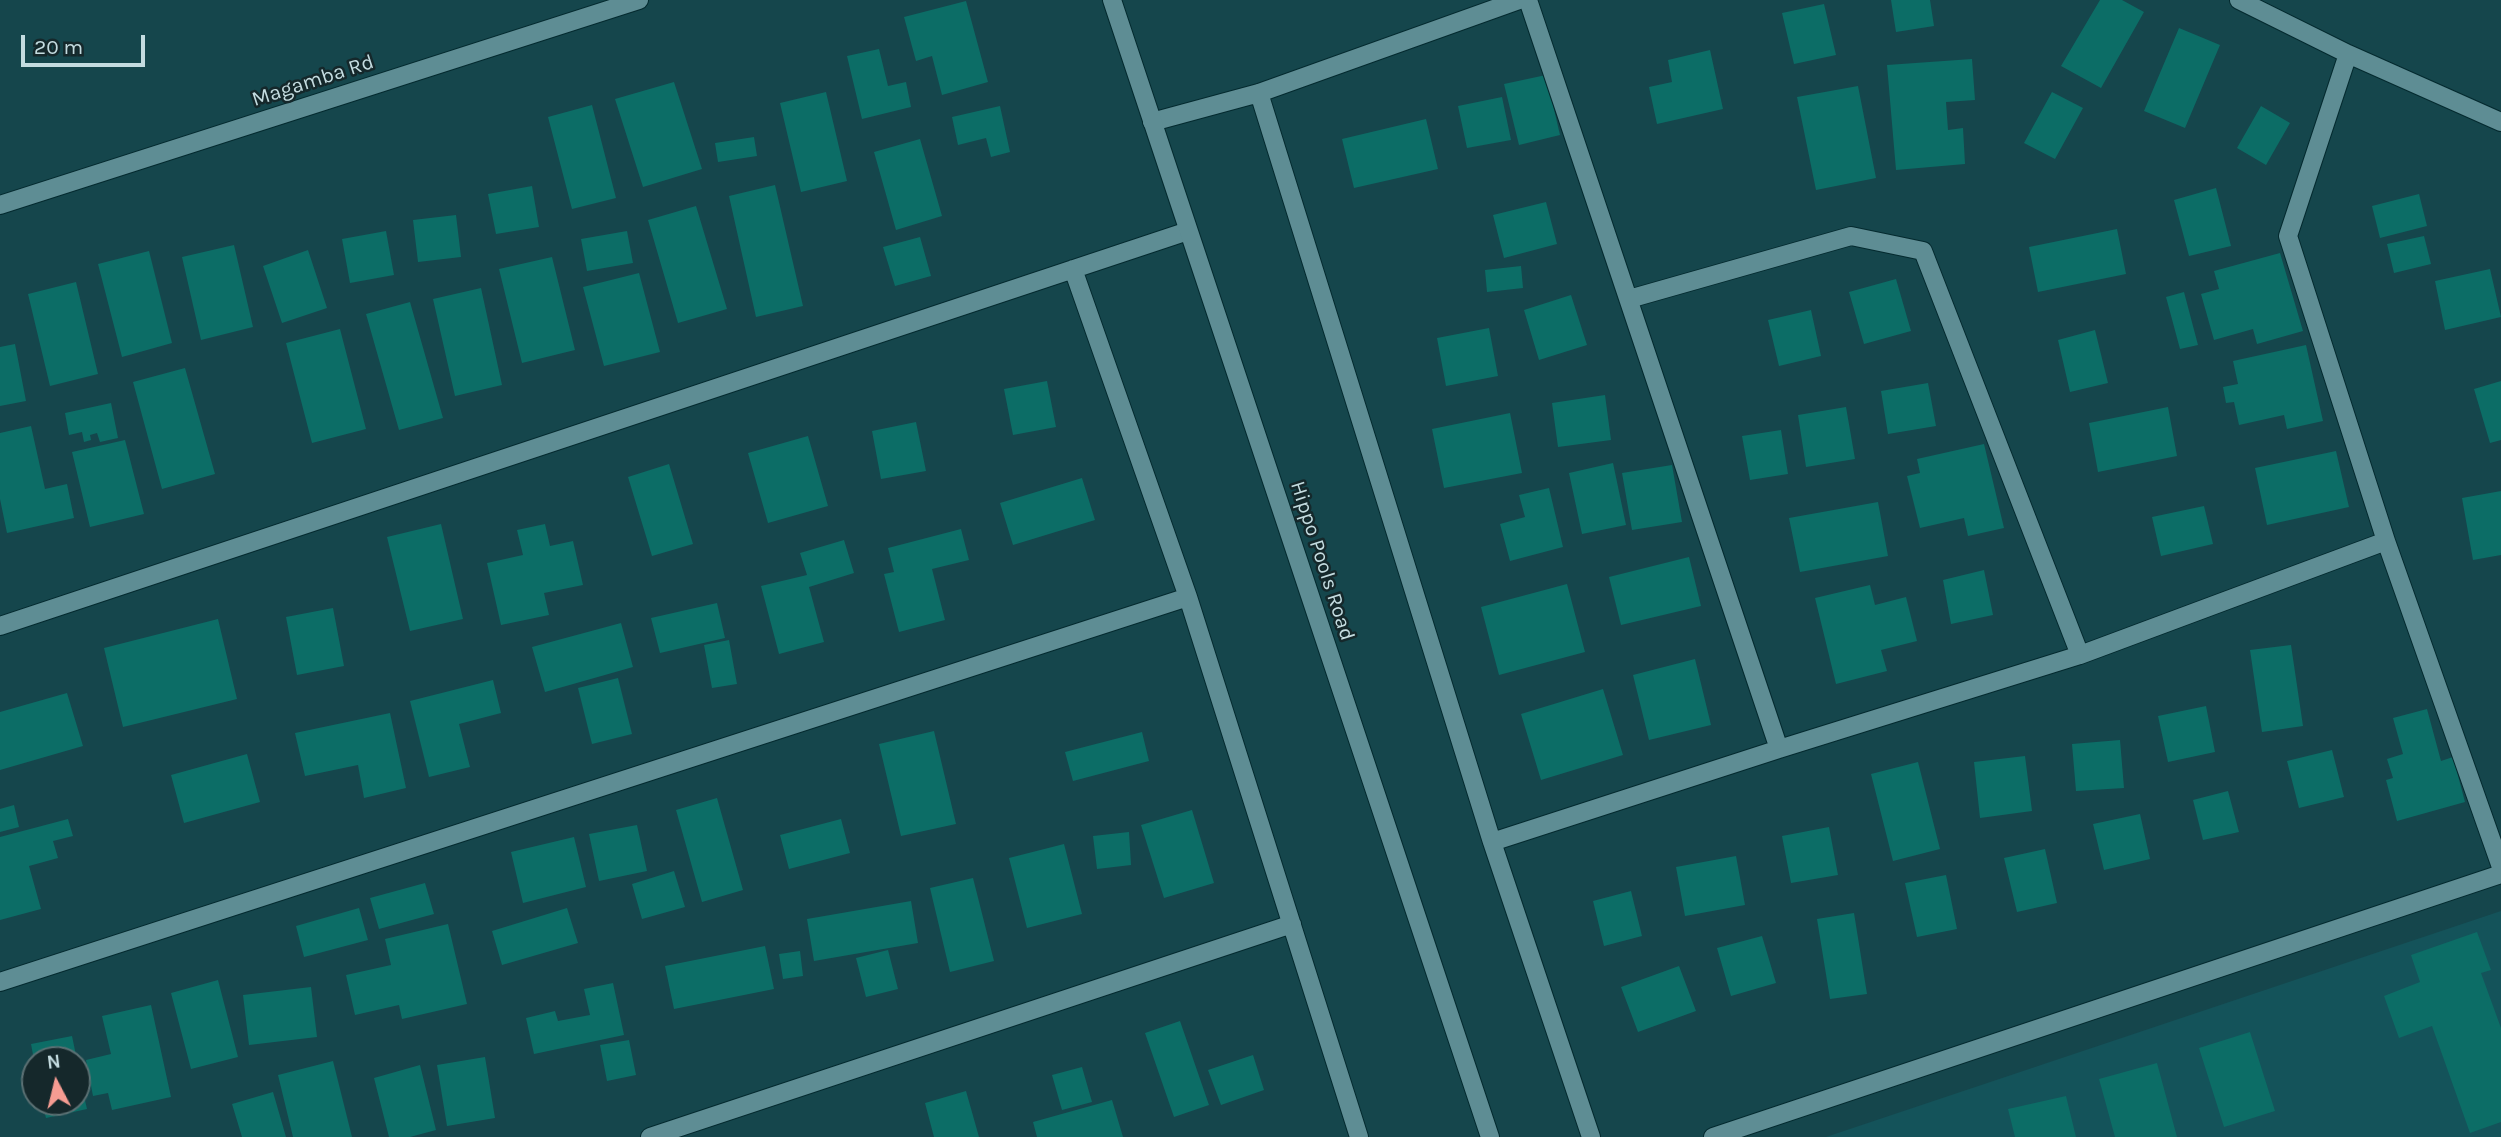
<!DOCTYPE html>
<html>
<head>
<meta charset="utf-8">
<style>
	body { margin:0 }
	#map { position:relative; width:2501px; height:1137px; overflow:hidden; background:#15464c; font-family:Karla,sans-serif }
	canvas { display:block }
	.north { position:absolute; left:21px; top:1046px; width:70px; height:70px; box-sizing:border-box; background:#15282b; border:2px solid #5b7073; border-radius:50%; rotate:353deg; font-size:19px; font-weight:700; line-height:28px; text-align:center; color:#c4dce0 }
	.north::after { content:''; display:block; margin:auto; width:24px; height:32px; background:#f59c92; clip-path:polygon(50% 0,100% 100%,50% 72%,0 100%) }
	.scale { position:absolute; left:21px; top:35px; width:124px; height:32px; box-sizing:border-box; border:4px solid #c4dce0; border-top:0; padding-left:9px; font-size:21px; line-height:24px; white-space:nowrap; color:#c4dce0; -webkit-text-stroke:5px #15282b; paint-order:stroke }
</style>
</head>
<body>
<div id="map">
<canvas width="2501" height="1137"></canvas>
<div class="north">N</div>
<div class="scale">20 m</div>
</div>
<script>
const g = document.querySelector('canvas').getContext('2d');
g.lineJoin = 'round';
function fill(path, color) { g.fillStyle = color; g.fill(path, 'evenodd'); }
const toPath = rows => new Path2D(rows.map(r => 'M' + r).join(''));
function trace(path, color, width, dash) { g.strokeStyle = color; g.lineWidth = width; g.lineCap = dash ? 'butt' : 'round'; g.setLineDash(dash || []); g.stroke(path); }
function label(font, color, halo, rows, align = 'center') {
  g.font = font + ' Karla,sans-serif'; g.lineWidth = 5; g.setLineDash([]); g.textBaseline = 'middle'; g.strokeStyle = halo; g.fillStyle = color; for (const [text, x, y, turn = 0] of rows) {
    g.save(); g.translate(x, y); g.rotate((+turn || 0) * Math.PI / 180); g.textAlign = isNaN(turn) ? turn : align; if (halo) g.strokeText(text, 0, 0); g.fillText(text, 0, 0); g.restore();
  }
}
fill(toPath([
	[2501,911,2501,1137,1826,1137]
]), '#14535a');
fill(toPath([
	[1891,0,1930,0,1934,26,1896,32],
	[2100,0,2122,0,2144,12,2101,88,2061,66],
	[966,1,988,82,942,95,932,56,916,61,904,17],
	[1824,4,1836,55,1794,64,1782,13],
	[2179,28,2220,45,2185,128,2144,111],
	[879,49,888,86,906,82,911,107,862,119,847,56],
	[1710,50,1723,109,1657,124,1649,87,1672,82,1668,60],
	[1972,59,1975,100,1946,102,1948,130,1963,128,1965,164,1896,170,1887,65],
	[1546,75,1560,135,1519,145,1504,84],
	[674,82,702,169,643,187,615,99],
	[1858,86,1876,178,1816,190,1797,97],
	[826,92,847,181,801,192,780,103],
	[2052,92,2083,108,2055,159,2024,143],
	[1502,97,1511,140,1467,148,1458,106],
	[592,105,616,198,572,209,548,117],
	[1000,106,1010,152,991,157,986,138,958,145,952,117],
	[2261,106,2290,123,2266,165,2237,148],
	[1426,119,1438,169,1354,188,1342,139],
	[754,137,757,156,718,162,715,143],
	[920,139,942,216,896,230,874,152],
	[775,185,803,306,756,317,729,196],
	[532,186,539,227,496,234,488,194],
	[2216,188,2231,246,2189,256,2174,200],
	[2419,194,2427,226,2380,238,2372,206],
	[1546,202,1557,244,1504,258,1493,215],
	[696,206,727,309,678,323,648,220],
	[456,215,461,257,418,262,413,220],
	[2117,229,2126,274,2038,292,2029,247],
	[386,231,394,275,350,283,342,239],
	[627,231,633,263,587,271,581,239],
	[2424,236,2431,264,2394,273,2387,244],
	[920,237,931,276,895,286,883,247],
	[234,245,253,327,201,340,182,257],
	[308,250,327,308,282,323,263,266],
	[149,251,172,343,122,357,98,264],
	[2280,253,2303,331,2257,344,2253,329,2214,340,2201,294,2219,289,2214,271],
	[552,257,575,350,522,363,499,269],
	[1521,266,1523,288,1487,292,1485,270],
	[2490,269,2501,317,2445,330,2435,281],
	[639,273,660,352,604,366,583,287],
	[1896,279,1911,331,1864,344,1849,292],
	[76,282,98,374,50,386,28,294],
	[481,288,502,385,455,396,433,299],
	[2184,292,2198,345,2180,349,2166,297],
	[1571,295,1587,345,1539,360,1524,310],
	[410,302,443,418,399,430,366,314],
	[1811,310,1821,356,1779,366,1768,320],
	[1489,328,1498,376,1446,386,1437,338],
	[340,329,366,429,312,443,286,343],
	[2095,330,2108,383,2070,392,2058,340],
	[15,344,26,401,0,406,0,347],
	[2306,345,2323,421,2287,429,2284,415,2239,425,2234,402,2226,403,2223,387,2238,384,2233,361],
	[185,368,215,474,162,489,133,382],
	[1047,381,1056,427,1013,435,1004,389],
	[2501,381,2501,440,2490,443,2474,389],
	[1928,383,1936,426,1888,434,1881,391],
	[1605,395,1611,440,1558,447,1552,403],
	[111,403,118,438,100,442,97,433,90,435,91,440,84,442,82,432,69,435,65,413],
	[1846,407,1855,459,1806,467,1798,415],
	[2168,407,2177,456,2098,472,2089,423],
	[1510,413,1522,473,1444,488,1432,429],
	[916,422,926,471,881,479,872,431],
	[31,426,45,489,67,484,74,518,7,533,0,499,0,433],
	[1781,430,1788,474,1750,480,1742,436],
	[808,436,828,506,768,523,748,453],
	[125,440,144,514,90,527,72,452],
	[1984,444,2004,528,1968,536,1964,518,1920,528,1907,476,1920,473,1917,459],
	[2336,451,2349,507,2267,525,2255,468],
	[1613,463,1626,525,1582,534,1569,473],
	[669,464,693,544,652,556,628,477],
	[1672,465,1682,522,1632,530,1622,473],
	[1082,478,1095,520,1013,545,1000,503],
	[1549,488,1563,547,1510,561,1500,524,1525,517,1519,495],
	[2501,491,2501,555,2473,560,2462,498],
	[1878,502,1888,556,1800,572,1789,518],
	[2204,506,2213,544,2161,556,2152,517],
	[441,524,463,619,410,631,387,537],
	[545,524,550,546,573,541,583,585,544,593,549,615,501,625,487,563,523,555,517,530],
	[961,529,969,560,932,569,945,620,899,632,884,574,894,572,888,548],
	[844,540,854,573,809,587,824,642,779,654,761,586,807,575,800,553],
	[1689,557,1701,606,1621,625,1609,577],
	[1984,570,1993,615,1951,624,1943,580],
	[1567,584,1585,652,1499,675,1481,607],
	[1870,585,1875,605,1906,597,1917,641,1881,650,1887,671,1836,684,1815,598],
	[717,603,725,638,660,653,651,618],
	[333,608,344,666,297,675,286,617],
	[218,619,237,699,123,727,104,648],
	[621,623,633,667,545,692,532,647],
	[729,640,737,684,712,688,704,645],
	[2291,645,2303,726,2262,732,2250,650],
	[1695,659,1711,725,1649,740,1633,675],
	[618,678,632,734,592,744,578,688],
	[493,680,501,713,459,724,470,767,429,777,410,701],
	[1603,689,1623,755,1541,780,1521,714],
	[67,693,83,746,0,770,0,712],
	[2206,706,2215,752,2168,762,2158,716],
	[2427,709,2441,761,2453,757,2465,802,2397,821,2386,780,2393,778,2387,759,2403,754,2393,718],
	[390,713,406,788,364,798,358,765,305,776,295,733],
	[934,731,956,824,901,836,879,744],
	[1142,732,1149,761,1073,781,1065,752],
	[2120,740,2124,788,2076,791,2072,744],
	[2332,750,2344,797,2299,808,2287,761],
	[247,754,260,802,184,823,171,775],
	[2025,756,2032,811,1980,818,1974,762],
	[1918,762,1940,849,1893,861,1871,774],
	[2228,791,2239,832,2203,840,2193,800],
	[717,798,743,890,702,902,676,810],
	[14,805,19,827,0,832,0,809],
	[1192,810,1214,883,1164,898,1141,825],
	[2140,814,2150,859,2104,870,2093,824],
	[68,819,73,836,53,841,58,858,29,866,41,909,0,920,0,837],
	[841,819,850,853,789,869,780,835],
	[637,825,647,871,599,881,589,834],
	[1829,827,1838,875,1791,883,1782,836],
	[1129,832,1131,865,1097,869,1093,836],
	[574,837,586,887,523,903,511,852],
	[1064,844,1082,914,1027,928,1009,858],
	[2045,849,2057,903,2017,912,2004,858],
	[1736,856,1745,905,1685,916,1676,867],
	[674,871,685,907,642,919,632,884],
	[1946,875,1957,929,1917,937,1905,883],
	[973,878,994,961,950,972,930,888],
	[425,883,434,914,379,929,370,898],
	[1631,891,1642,936,1604,946,1593,901],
	[911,901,918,943,814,961,807,919],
	[359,908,368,940,304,957,296,926],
	[567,908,578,943,502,965,492,931],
	[1854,913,1867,994,1830,999,1817,919],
	[448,924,467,1004,402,1019,399,1005,355,1015,346,975,391,965,385,939],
	[2477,932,2491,970,2481,973,2501,1028,2501,1122,2470,1133,2432,1026,2399,1038,2384,996,2420,982,2411,955],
	[1762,936,1776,983,1731,996,1717,948],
	[765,946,774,989,674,1009,665,966],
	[888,950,898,989,866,997,856,958],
	[800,951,803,976,783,979,779,954],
	[1679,966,1696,1011,1638,1032,1621,987],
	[218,980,238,1057,191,1069,171,993],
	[613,983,624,1035,534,1054,526,1018,555,1011,558,1021,590,1015,584,989],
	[311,987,317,1037,249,1045,243,995],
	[151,1005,171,1097,112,1110,108,1093,93,1096,86,1060,111,1054,102,1016],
	[1180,1021,1209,1105,1174,1117,1145,1033],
	[2250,1032,2275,1111,2224,1127,2199,1048],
	[72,1036,77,1060,34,1060,31,1044],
	[629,1040,636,1075,607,1081,600,1045],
	[1253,1055,1264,1090,1221,1105,1208,1070],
	[485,1057,495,1118,447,1126,437,1065],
	[333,1061,352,1137,293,1137,278,1075],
	[2157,1063,2177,1137,2115,1137,2099,1079],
	[420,1065,436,1130,410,1137,389,1137,374,1078],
	[77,1066,87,1109,46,1118,42,1102,77,1102],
	[1082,1067,1092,1102,1062,1110,1052,1075],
	[966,1091,979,1137,934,1137,925,1103],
	[273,1092,286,1137,242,1137,232,1104],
	[2066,1096,2076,1137,2015,1137,2008,1109],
	[1112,1100,1123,1137,1037,1137,1033,1122]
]), '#0c6d66');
const minor = toPath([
	[1528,0,1779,749],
	[2239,0,2348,54,2501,122],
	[2348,54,2288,236,2386,541,2501,867],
	[1259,93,1492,842,1591,1137],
	[1152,122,1259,93,1519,0],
	[1073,269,1188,597,1359,1137],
	[1629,299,1851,236,1923,251,2080,655],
	[0,626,1188,231],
	[1492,842,1779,749,2080,655,2386,541],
	[0,982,1188,597],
	[650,1137,1292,924],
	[1713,1137,2501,874]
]);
const tertiary = toPath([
	[1112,0,1490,1137],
	[0,205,639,0]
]);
trace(minor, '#042a2f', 20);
trace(tertiary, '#042a2f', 20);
trace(minor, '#5e8d94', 18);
trace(tertiary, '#5e8d94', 18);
label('21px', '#c4dce0', '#15282b', [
	["Magamba Rd",313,81,-18],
	["Hippo Pools Road",1322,561,72]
]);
</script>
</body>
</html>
